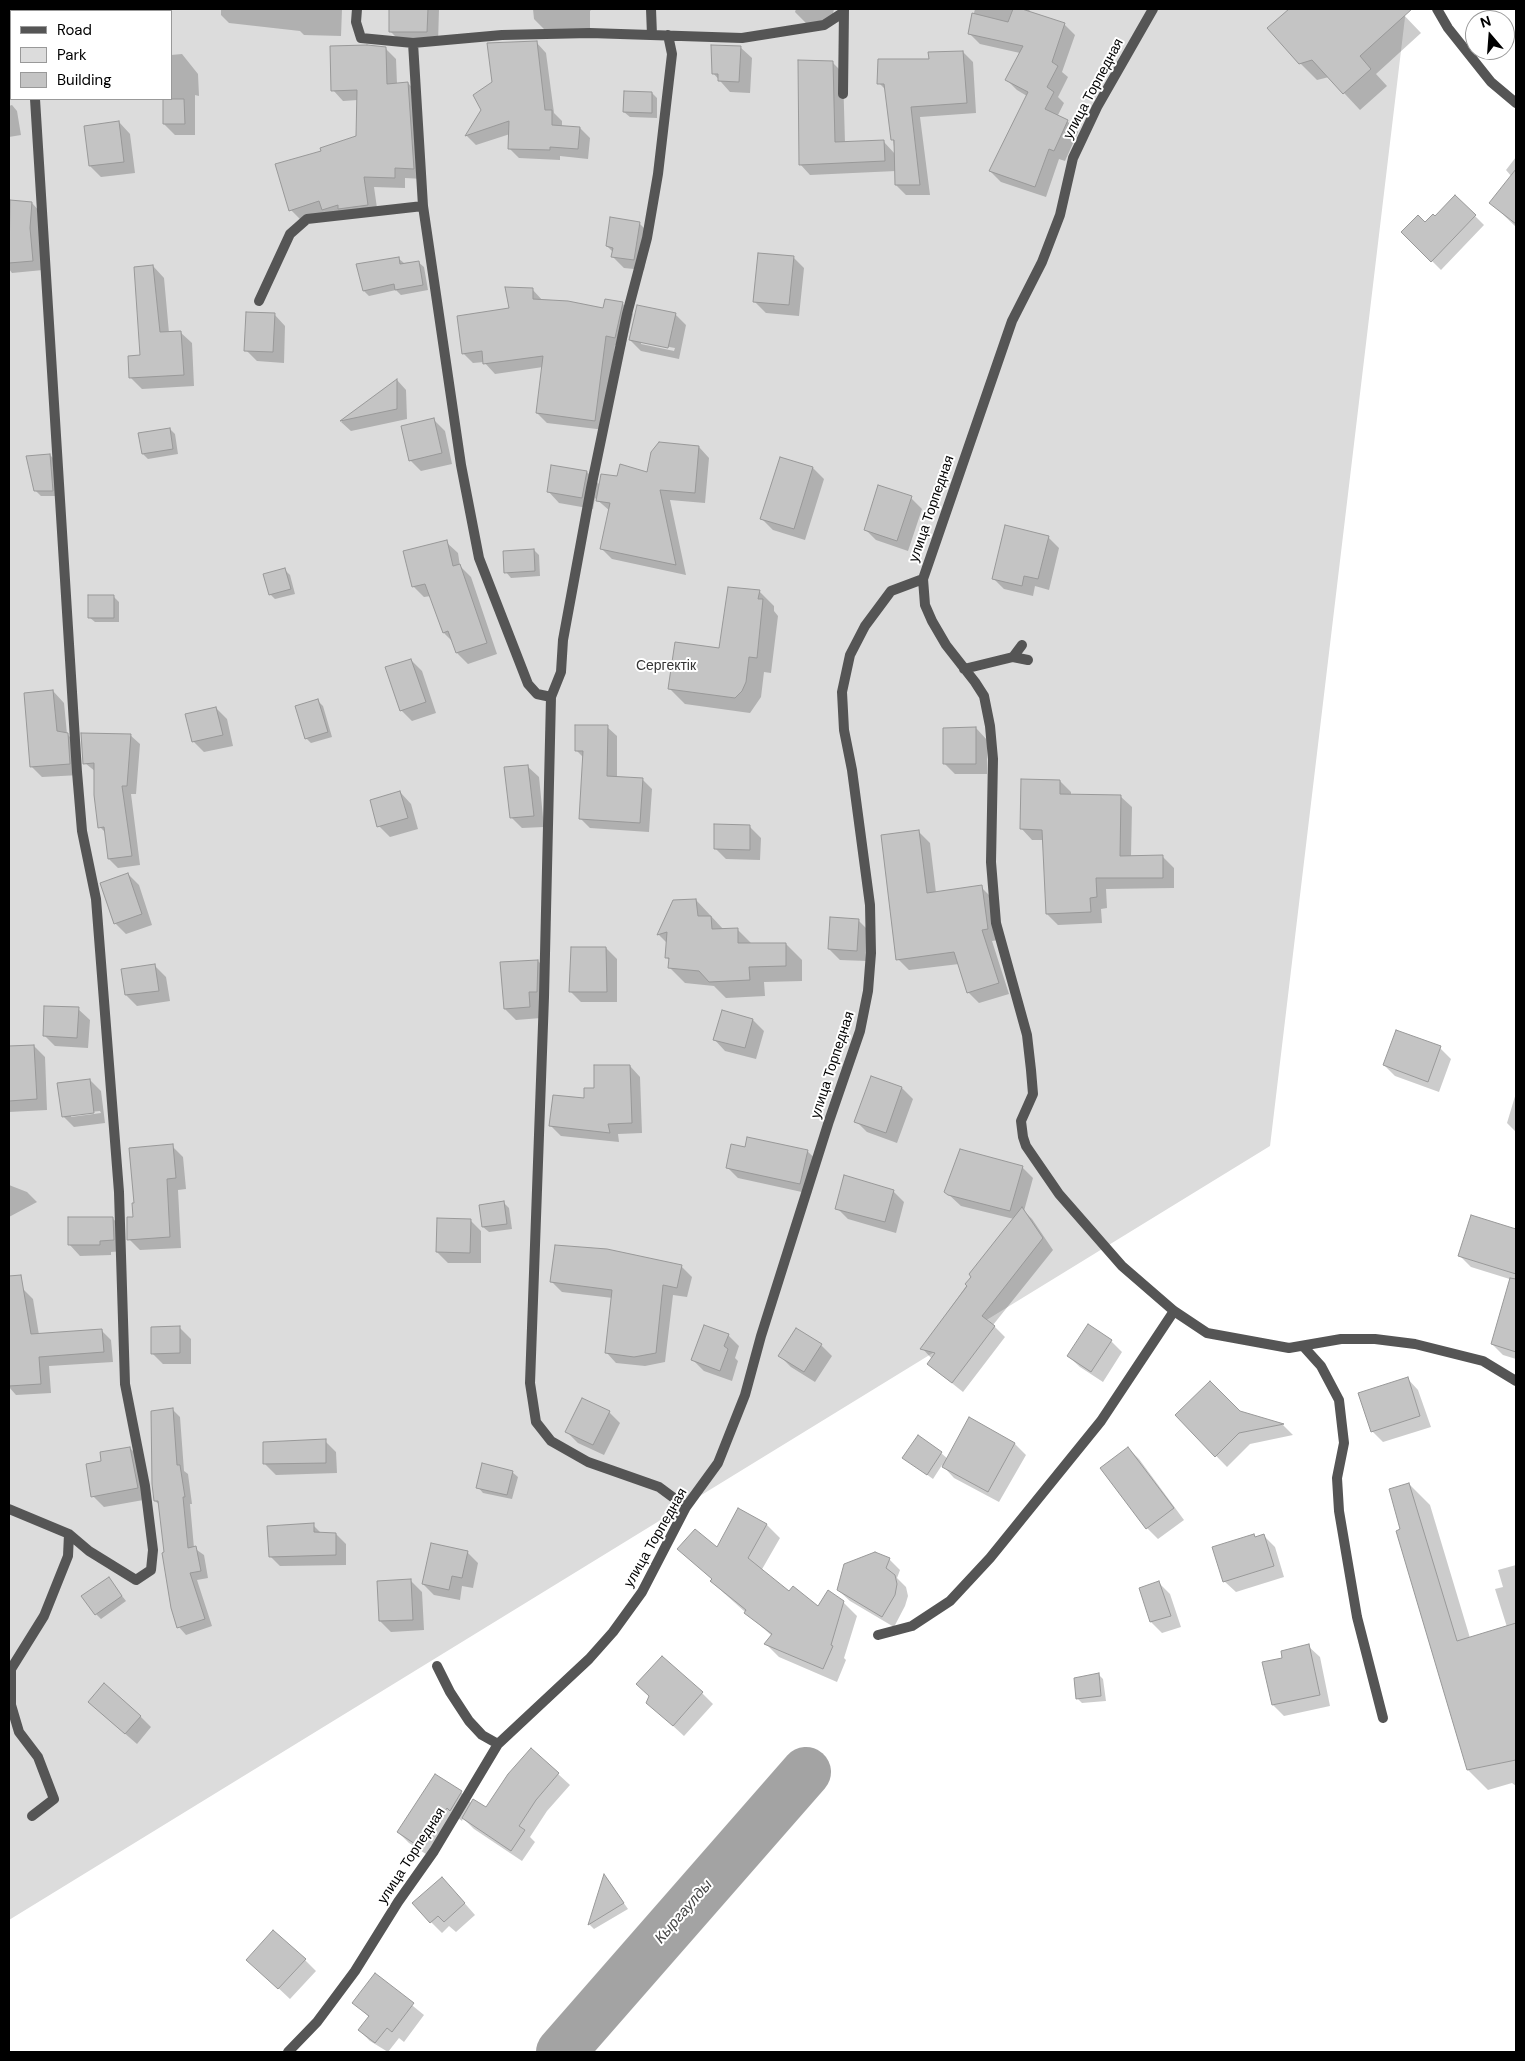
<!DOCTYPE html>
<html>
<head>
<meta charset="utf-8">
<style>
	body { margin:0 }
	#map { position:relative; width:1525px; height:2061px; overflow:hidden; background:#fff; font-family:"DM Sans",sans-serif }
	canvas { display:block }
	.frame { position:absolute; inset:0; border:10px solid #000; pointer-events:none }
	.legend { position:absolute; left:10px; top:10px; width:162px; height:90px; box-sizing:border-box; background:#fff; border:1px solid #999; margin:0; padding:6px 9px; list-style:none; font-size:15px; color:#000 }
	.legend li { display:flex; align-items:center; gap:10px; height:25px }
	.legend b { width:25px; border:1px solid #999 }
	.north { position:absolute; left:1465px; top:10px; width:50px; height:50px; box-sizing:border-box; background:#fff; border:1px solid #999; border-radius:50%; rotate:342deg; font-size:14px; font-weight:700; line-height:20px; text-align:center; color:#000 }
	.north::after { content:''; display:block; margin:auto; width:18px; height:22px; background:#000; clip-path:polygon(50% 0,100% 100%,50% 72%,0 100%) }
</style>
</head>
<body>
<div id="map">
<canvas width="1525" height="2061"></canvas>
<div class="frame"></div>
<ul class="legend">
<li><b style="height:6px;background:#555"></b>Road</li>
<li><b style="height:14px;background:#dcdcdc"></b>Park</li>
<li><b style="height:14px;background:#c4c4c4"></b>Building</li>
</ul>
<div class="north">N</div>
</div>
<script>
const g = document.querySelector('canvas').getContext('2d');
g.lineJoin = 'round';
function fill(path, color) { g.fillStyle = color; g.fill(path, 'evenodd'); }
const toPath = rows => new Path2D(rows.map(r => 'M' + r).join(''));
function trace(path, color, width, dash) { g.strokeStyle = color; g.lineWidth = width; g.lineCap = dash ? 'butt' : 'round'; g.setLineDash(dash || []); g.stroke(path); }
function label(font, color, halo, rows, align = 'center') {
  g.font = font + ' "DM Sans",sans-serif'; g.lineWidth = 4; g.setLineDash([]); g.textBaseline = 'middle'; g.strokeStyle = halo; g.fillStyle = color; for (const [text, x, y, turn = 0] of rows) {
    g.save(); g.translate(x, y); g.rotate((+turn || 0) * Math.PI / 180); g.textAlign = isNaN(turn) ? turn : align; if (halo) g.strokeText(text, 0, 0); g.fillText(text, 0, 0); g.restore();
  }
}
fill(toPath([
	[9,9,1406,9,1270,1146,9,1920],
	[11,11,171,11,171,99,11,99]
]), '#dcdcdc');
fill(toPath([
	[9,9,20,9,20,11,11,11,11,17,9,18],
	[221,9,342,9,341,36,304,35,300,31,229,23,221,15],
	[390,9,439,9,438,43,401,42,390,31],
	[533,9,592,9,590,11,590,29,545,30,534,19],
	[796,9,834,9,830,27,806,23,795,12],
	[975,9,1030,9,1029,12,1064,24,1075,35,1062,72,1068,77,1058,97,1064,103,1057,117,1068,122,1078,132,1065,161,1059,159,1046,197,1001,182,990,171,1027,96,1017,90,1006,79,1020,53,980,44,969,33],
	[1306,9,1405,9,1401,12,1421,33,1376,74,1387,86,1360,110,1329,77,1317,80,1300,63,1296,17],
	[536,42,546,53,554,113,562,121,562,127,580,128,590,138,588,159,560,156,560,160,519,158,509,148,510,134,476,145,466,135,482,111,493,83],
	[740,47,752,58,750,93,730,92,713,73],
	[386,49,396,59,397,84,408,83,418,94,424,179,405,178,405,188,374,187,378,215,301,220,291,210,323,152,358,137,358,100,343,101,333,90],
	[963,52,973,62,976,113,920,117,930,195,906,195,896,185,896,171,810,175,800,164,832,62,843,73,845,143,884,142,895,154,886,90,879,83,930,60],
	[182,54,198,74,199,96,195,95,195,135,175,135,164,124,164,99,171,99,171,55],
	[652,93,657,98,657,118,630,117,624,112],
	[12,105,17,111,21,135,9,137,9,106],
	[119,122,130,134,135,173,101,177,90,166],
	[1516,157,1516,227,1491,203,1512,177,1506,170],
	[1455,196,1484,225,1441,270,1403,232,1435,217],
	[11,202,32,203,41,213,43,270,12,273,9,269],
	[639,223,650,234,644,270,624,268,613,257,613,252,607,246],
	[793,257,804,268,799,316,766,313,755,302],
	[398,258,404,263,418,262,424,267,428,290,401,295,396,290,369,296,364,291,358,265],
	[153,266,164,278,169,333,180,332,192,343,194,386,142,389,131,378,141,356],
	[532,289,543,301,604,309,622,303,633,314,625,347,615,345,605,430,547,423,537,413,543,367,495,374,484,362,473,363,463,353],
	[274,314,285,326,284,363,257,361,246,350],
	[675,314,686,325,679,359,641,351,630,340],
	[641,342,675,348,674,351,641,344],
	[397,380,406,390,407,419,351,431,341,422],
	[434,420,445,431,452,464,421,471,410,460],
	[170,429,175,434,178,454,148,459,143,454],
	[699,447,709,458,705,503,670,500,686,575,612,559,601,548,610,511,595,498,593,509,559,503,548,491,552,467,587,472,600,485,618,478,648,474],
	[50,455,55,460,57,496,41,496,35,490],
	[813,468,824,479,805,540,773,530,762,519],
	[911,498,922,509,908,551,876,540,865,529],
	[1048,537,1059,548,1049,590,1035,586,1033,596,1004,589,993,578],
	[446,542,458,553,460,566,471,577,497,654,468,664,457,653,453,642,444,633,431,596,424,597,413,586],
	[534,550,539,555,540,576,511,578,506,572],
	[285,570,290,575,295,594,275,599,270,594],
	[759,591,774,606,774,611,778,616,771,673,764,672,761,697,750,713,685,704,670,689,720,649],
	[114,597,119,602,119,622,95,622,89,617],
	[411,660,422,671,436,713,412,721,401,710],
	[53,691,64,703,67,734,78,745,80,775,42,777,31,766],
	[318,701,323,706,332,737,311,743,306,738],
	[216,708,227,719,233,746,204,752,193,741],
	[607,727,617,736,617,777,642,779,652,789,649,832,590,828,580,818,584,758,576,750],
	[976,728,987,740,987,774,955,774,944,763],
	[130,735,140,744,136,794,131,794,140,865,118,868,109,859,106,833,100,827,96,772,85,763],
	[527,766,539,777,544,827,522,828,511,817],
	[1060,781,1071,792,1071,795,1120,796,1132,807,1131,857,1163,857,1174,868,1174,888,1106,889,1107,908,1101,909,1102,923,1058,925,1047,914,1044,840,1032,840,1021,828],
	[400,792,411,804,418,829,390,837,379,826],
	[750,827,761,838,760,860,726,859,715,848],
	[919,832,930,843,936,893,981,887,992,898,998,940,992,941,1009,994,979,1003,968,992,959,964,909,970,898,959],
	[128,874,139,885,152,925,126,934,115,923],
	[696,900,724,930,737,929,752,944,786,944,802,960,802,981,764,982,765,996,726,998,714,986,685,983,669,967,670,961,666,957,667,943,659,935,674,902],
	[858,920,869,931,867,961,840,960,829,949],
	[606,948,617,959,617,1002,581,1002,570,991],
	[538,961,549,972,541,1018,516,1020,505,1009],
	[155,966,166,977,170,1001,137,1006,126,995],
	[78,1009,90,1020,88,1048,55,1046,44,1035],
	[722,1012,753,1020,764,1031,756,1059,725,1051,714,1039],
	[34,1046,45,1057,47,1110,9,1112,9,1048],
	[1440,1048,1451,1059,1439,1092,1395,1076,1384,1065],
	[630,1066,640,1077,642,1133,618,1134,619,1142,561,1136,550,1125,585,1100,596,1089],
	[872,1077,902,1088,913,1099,897,1143,867,1132,856,1121],
	[90,1080,101,1091,105,1123,74,1127,63,1116],
	[100,1111,101,1113,71,1117,71,1114],
	[1516,1093,1516,1132,1507,1123],
	[172,1146,183,1157,186,1189,178,1190,181,1248,140,1250,129,1239,134,1218],
	[807,1151,818,1161,811,1194,738,1178,727,1167],
	[1022,1167,1033,1178,1024,1211,1032,1219,1053,1250,993,1325,1005,1337,963,1392,928,1364,932,1359,922,1348,1014,1219,961,1206,946,1192],
	[9,1185,27,1192,37,1202,9,1217],
	[893,1191,904,1202,896,1233,848,1219,837,1208],
	[503,1202,509,1208,512,1229,489,1232,483,1227],
	[1472,1217,1516,1231,1516,1281,1471,1267,1460,1256],
	[112,1218,124,1229,124,1251,111,1252,111,1255,80,1256,69,1244],
	[470,1220,481,1231,481,1263,448,1263,437,1252],
	[681,1266,692,1277,687,1297,673,1295,665,1362,645,1366,616,1363,606,1352,613,1298,562,1292,552,1282],
	[23,1289,33,1299,39,1335,101,1330,111,1340,113,1362,49,1366,51,1393,16,1395,9,1387,9,1291],
	[1500,1318,1516,1323,1516,1359,1503,1355,1492,1344],
	[1088,1326,1111,1341,1122,1352,1103,1382,1080,1367,1068,1356],
	[180,1328,191,1339,191,1364,163,1364,152,1353],
	[728,1335,739,1346,735,1358,738,1361,732,1381,704,1371,693,1360],
	[821,1345,832,1356,815,1382,791,1367,780,1356],
	[1407,1378,1418,1390,1431,1427,1383,1442,1372,1431],
	[173,1410,180,1417,184,1471,188,1474,192,1504,190,1504,194,1548,204,1555,208,1578,197,1580,212,1626,186,1635,179,1627,165,1553,160,1505,155,1501],
	[609,1412,620,1423,604,1455,578,1443,567,1432],
	[1240,1412,1283,1425,1293,1435,1250,1444,1227,1467,1176,1415],
	[970,1419,1015,1444,1026,1455,999,1502,954,1478,942,1465,933,1479,904,1458,941,1453,948,1459],
	[325,1441,336,1452,337,1473,276,1475,265,1464],
	[130,1448,141,1459,149,1499,104,1507,93,1496],
	[1128,1448,1139,1459,1184,1520,1158,1539,1147,1528],
	[512,1472,518,1477,512,1499,483,1493,478,1487],
	[1409,1484,1430,1505,1470,1638,1507,1627,1495,1589,1503,1587,1498,1570,1516,1565,1516,1786,1512,1783,1488,1790,1468,1770,1402,1529],
	[739,1509,767,1525,780,1538,761,1571,789,1593,818,1608,843,1602,857,1616,844,1658,846,1660,837,1682,779,1657,766,1644,772,1636,725,1594,711,1581,713,1580,679,1549,717,1548],
	[313,1525,322,1534,336,1534,346,1544,346,1565,280,1566,270,1556],
	[1253,1535,1256,1538,1264,1536,1275,1547,1284,1577,1236,1592,1224,1581],
	[467,1552,478,1563,473,1588,462,1586,460,1600,434,1595,423,1584],
	[889,1559,900,1570,897,1578,906,1587,908,1596,905,1606,894,1627,850,1601,838,1590],
	[108,1578,126,1601,101,1619,96,1614],
	[411,1581,422,1592,424,1630,391,1632,380,1621],
	[1159,1583,1170,1594,1181,1627,1162,1633,1151,1622],
	[1308,1646,1320,1657,1330,1706,1284,1716,1273,1705,1264,1663,1284,1659],
	[1098,1674,1103,1679,1106,1701,1082,1703,1077,1698],
	[702,1693,713,1704,684,1736,648,1703,650,1697],
	[100,1712,140,1716,151,1727,137,1744],
	[532,1750,570,1785,547,1811,530,1837,535,1842,522,1861,474,1829,463,1818,462,1821,458,1818,432,1858,409,1843,398,1832,461,1792,472,1804,487,1809],
	[605,1876,628,1909,594,1929,589,1924],
	[453,1890,475,1915,456,1932,449,1926,442,1933,431,1922],
	[305,1960,316,1971,290,1999,259,1970],
	[375,1975,424,2015,404,2042,399,2038,388,2052,370,2041,359,2030,369,2017,354,2003]
]), '#0003');
trace(toPath([
	[561,2052,806,1772]
]), '#a3a3a3', 50);
const building = toPath([
	[389,9,428,9,427,32,389,32,389,9],
	[1013,9,1022,9,1065,23,1052,62,1058,66,1047,87,1054,92,1045,109,1068,120,1054,151,1049,149,1035,187,989,171,1028,92,1005,80,1023,46,968,34,972,13,1008,22,1013,9],
	[1289,9,1412,9,1360,56,1371,69,1343,94,1312,60,1299,64,1267,28,1289,9],
	[537,41,545,110,552,110,552,125,580,127,578,149,550,147,550,150,508,149,509,121,465,136,481,110,473,95,492,82,487,43,537,41],
	[367,45,386,47,387,84,408,82,414,169,395,168,395,178,364,177,368,205,338,209,338,205,322,210,319,201,289,211,275,164,321,151,320,148,356,136,357,90,331,91,330,46,367,45],
	[711,45,741,46,739,82,718,81,718,74,712,74,711,45],
	[963,51,967,103,911,107,920,185,895,185,894,140,891,140,884,84,877,84,878,59,929,59,928,52,963,51],
	[798,60,833,61,835,142,884,140,885,161,799,165,798,60],
	[624,91,652,92,652,113,623,112,624,91],
	[163,99,184,99,185,124,163,124,163,99],
	[119,121,124,162,89,166,84,126,119,121],
	[1516,169,1516,224,1489,203,1516,169],
	[1455,195,1476,215,1431,262,1401,232,1418,215,1425,222,1433,214,1435,216,1455,195],
	[10,200,32,202,30,228,33,261,9,263,10,200],
	[610,217,640,222,634,260,611,257,613,248,606,246,610,217],
	[758,253,794,256,789,305,753,302,758,253],
	[399,257,400,264,419,261,423,285,395,290,394,284,363,291,356,264,399,257],
	[153,265,160,332,181,331,184,375,129,378,128,356,140,355,134,267,153,265],
	[505,287,533,288,533,299,568,301,603,308,605,299,623,302,615,338,606,336,595,421,536,413,543,356,483,364,482,351,462,354,457,316,509,308,505,287],
	[637,305,676,313,668,348,629,340,637,305],
	[246,312,275,313,273,352,244,351,246,312],
	[397,379,397,409,340,421,397,379],
	[434,418,442,453,409,461,401,426,434,418],
	[170,428,173,449,142,454,138,433,170,428],
	[659,442,699,446,695,493,660,490,676,565,600,549,610,503,596,501,601,474,617,476,620,464,647,472,651,452,659,442],
	[50,454,53,491,34,491,26,456,50,454],
	[780,457,813,467,794,529,760,519,780,457],
	[551,465,587,471,582,498,547,492,551,465],
	[878,485,912,496,897,541,864,530,878,485],
	[1005,525,1049,536,1038,579,1024,576,1022,586,992,579,1005,525],
	[447,540,453,566,460,564,487,643,456,653,448,631,443,633,425,584,412,587,403,551,447,540],
	[534,549,535,571,504,573,503,551,534,549],
	[285,568,291,589,269,595,263,574,285,568],
	[728,587,760,590,758,599,763,599,757,658,749,657,746,682,742,691,735,698,668,689,675,642,719,648,728,587],
	[88,595,114,595,114,618,88,618,88,595],
	[411,659,426,702,400,711,385,667,411,659],
	[53,690,57,731,68,733,70,764,30,767,24,693,53,690],
	[318,699,328,732,305,739,295,706,318,699],
	[216,707,223,735,192,742,185,714,216,707],
	[575,725,608,725,607,776,643,778,640,823,579,819,583,751,575,751,575,725],
	[976,727,976,764,943,764,943,728,976,727],
	[81,733,131,734,127,786,122,786,132,856,108,859,104,827,98,828,94,795,94,763,83,764,81,733],
	[528,765,534,816,510,818,504,767,528,765],
	[1021,779,1060,780,1060,794,1121,795,1120,856,1163,855,1163,878,1096,878,1097,897,1090,898,1091,912,1046,914,1042,830,1020,829,1021,779],
	[400,791,408,818,377,827,370,800,400,791],
	[714,824,750,825,750,850,714,849,714,824],
	[919,830,927,893,982,885,988,929,982,930,999,983,967,993,954,952,896,960,881,835,919,830],
	[128,873,142,914,114,924,100,883,128,873],
	[696,899,698,916,711,916,712,929,738,928,738,943,786,943,786,966,749,967,750,980,709,982,699,971,668,968,669,958,665,958,667,932,657,935,673,900,696,899],
	[830,917,859,919,857,951,828,949,830,917],
	[571,947,606,947,607,992,569,992,571,947],
	[538,960,537,992,529,992,530,1007,504,1009,500,962,538,960],
	[155,964,159,991,125,995,121,969,155,964],
	[44,1006,79,1007,77,1038,43,1036,44,1006],
	[722,1010,753,1019,745,1048,713,1040,722,1010],
	[1396,1030,1441,1046,1428,1082,1383,1065,1396,1030],
	[34,1045,37,1099,9,1101,9,1046,34,1045],
	[594,1065,630,1065,632,1123,608,1124,610,1133,549,1126,553,1095,584,1098,584,1088,594,1088,594,1065],
	[871,1076,902,1087,886,1133,854,1122,871,1076],
	[90,1079,94,1113,62,1117,57,1083,90,1079],
	[747,1137,808,1150,800,1184,726,1168,731,1144,745,1147,747,1137],
	[173,1144,176,1178,167,1179,170,1237,127,1240,127,1217,133,1217,132,1203,134,1203,129,1148,173,1144],
	[960,1149,1023,1166,1010,1211,948,1195,944,1192,960,1149],
	[844,1175,894,1190,885,1222,835,1209,844,1175],
	[504,1201,507,1224,482,1227,479,1205,504,1201],
	[1022,1207,1043,1238,982,1316,995,1326,952,1383,927,1364,935,1353,920,1349,967,1286,965,1284,971,1277,969,1274,1022,1207],
	[1471,1215,1516,1229,1516,1274,1458,1256,1471,1215],
	[68,1217,113,1217,114,1240,100,1241,100,1245,68,1245,68,1217],
	[437,1218,471,1219,470,1253,436,1252,437,1218],
	[555,1245,607,1249,682,1265,677,1288,663,1285,656,1353,634,1357,605,1353,612,1290,550,1282,555,1245],
	[21,1275,31,1334,102,1329,104,1352,39,1357,41,1384,9,1386,9,1276,21,1275],
	[1510,1278,1516,1279,1516,1352,1491,1344,1510,1278],
	[1088,1324,1112,1340,1091,1372,1067,1356,1088,1324],
	[704,1325,729,1334,724,1346,728,1349,720,1371,691,1360,704,1325],
	[180,1326,180,1353,151,1354,151,1327,180,1326],
	[796,1328,822,1344,804,1372,778,1356,796,1328],
	[1408,1377,1420,1416,1371,1432,1358,1393,1408,1377],
	[1210,1381,1240,1411,1284,1424,1239,1433,1215,1457,1175,1415,1210,1381],
	[582,1398,610,1411,593,1445,565,1432,582,1398],
	[173,1408,177,1465,180,1465,185,1497,183,1497,188,1548,196,1546,201,1571,190,1573,205,1619,177,1628,171,1608,162,1553,164,1552,158,1501,154,1501,152,1484,151,1411,173,1408],
	[969,1417,1015,1443,988,1492,942,1467,969,1417],
	[918,1435,942,1452,927,1475,902,1458,918,1435],
	[326,1439,326,1463,263,1464,263,1442,326,1439],
	[130,1447,138,1488,91,1497,86,1464,101,1461,100,1452,130,1447],
	[1128,1447,1174,1508,1146,1529,1100,1468,1128,1447],
	[482,1463,513,1471,507,1495,476,1488,482,1463],
	[1409,1483,1457,1641,1516,1623,1516,1760,1467,1770,1396,1531,1400,1529,1389,1489,1409,1483],
	[738,1508,767,1524,748,1558,789,1591,793,1586,818,1606,828,1590,844,1601,831,1645,833,1646,823,1669,764,1644,772,1634,744,1613,746,1610,710,1581,712,1579,677,1549,695,1529,717,1547,738,1508],
	[314,1523,314,1532,336,1533,336,1555,269,1557,267,1526,314,1523],
	[1254,1534,1255,1537,1264,1534,1274,1566,1223,1582,1212,1547,1254,1534],
	[431,1543,468,1551,462,1578,452,1576,449,1590,422,1584,431,1543],
	[875,1552,890,1558,886,1568,895,1575,897,1584,895,1595,882,1617,837,1590,844,1564,875,1552],
	[109,1577,122,1596,95,1615,81,1596,109,1577],
	[411,1579,413,1620,379,1621,377,1581,411,1579],
	[1159,1581,1171,1616,1150,1622,1139,1588,1159,1581],
	[1309,1644,1320,1695,1272,1705,1262,1662,1282,1658,1281,1651,1309,1644],
	[662,1656,703,1692,673,1726,646,1703,649,1696,636,1684,662,1656],
	[1099,1673,1101,1696,1076,1699,1074,1678,1099,1673],
	[104,1683,141,1716,125,1734,88,1702,104,1683],
	[531,1748,559,1773,536,1800,519,1826,525,1830,511,1851,462,1818,473,1799,486,1807,508,1774,531,1748],
	[435,1774,462,1791,450,1811,447,1808,421,1848,397,1832,435,1774],
	[604,1874,624,1903,588,1925,604,1874],
	[442,1877,465,1903,444,1922,438,1916,430,1923,412,1903,442,1877],
	[273,1930,306,1959,278,1989,246,1960,273,1930],
	[375,1973,414,2003,392,2032,387,2028,375,2043,358,2030,369,2016,352,2003,375,1973]
]);
fill(building, '#c4c4c4');
trace(building, '#999', 1);
trace(toPath([
	[27,9,28,11],
	[357,9,356,22,361,38,413,43,502,35,590,33,742,38,824,25,844,12],
	[651,9,652,35],
	[1437,9,1448,28,1491,82,1516,103],
	[413,43,423,206,461,465,479,558,528,684,537,694,551,697,561,672,563,640,591,488,627,314,647,238,658,174,672,54,668,35],
	[843,94,844,9],
	[259,301,290,234,307,219,423,206],
	[923,579,925,605,932,621,946,645,975,682,984,696,990,726,993,759,991,862,996,923,1027,1035,1031,1070,1033,1094,1021,1121,1023,1137,1026,1146,1059,1194,1122,1266,1174,1311,1207,1333,1289,1348,1341,1339,1375,1339,1415,1344,1483,1361,1516,1381],
	[1013,657,1022,645],
	[964,669,1013,657,1028,660],
	[551,697,544,997,530,1383,536,1422,551,1441,588,1462,659,1487,686,1507],
	[1303,1346,1321,1366,1339,1400,1344,1443,1337,1478,1339,1511,1357,1617,1383,1718],
	[9,1509,69,1534,89,1551,136,1580,151,1570,153,1550,145,1486,125,1384,119,1192,96,899,82,831,77,772,35,99],
	[878,1635,912,1626,950,1601,990,1558,1101,1421,1174,1311],
	[437,1666,450,1692,469,1721,482,1735,498,1744],
	[32,1816,54,1799,38,1757,19,1732,11,1705,11,1669,44,1616,68,1556,69,1534],
	[288,2052,317,2022,355,1971,398,1902,434,1851,498,1744,589,1659,613,1632,642,1592,686,1507,718,1463,745,1395,761,1336,829,1121,860,1031,868,991,871,953,870,905,852,770,844,730,842,692,850,655,865,626,891,591,923,579,1012,321,1042,262,1060,215,1073,158,1097,107,1153,9]
]), '#555', 10);
label('14px', '#000', '#fff', [
	["улица Торпедная",1094,89,-62],
	["улица Торпедная",932,509,-71],
	["улица Торпедная",833,1065,-72],
	["улица Торпедная",656,1538,-60],
	["улица Торпедная",412,1856,-57]
]);
label('14px', '#333', '#fff', [
	["Сергектік",666,666]
]);
label('italic 15px', '#444', '#fff', [
	["Кыргаулды",684,1912,-49]
]);
</script>
</body>
</html>
